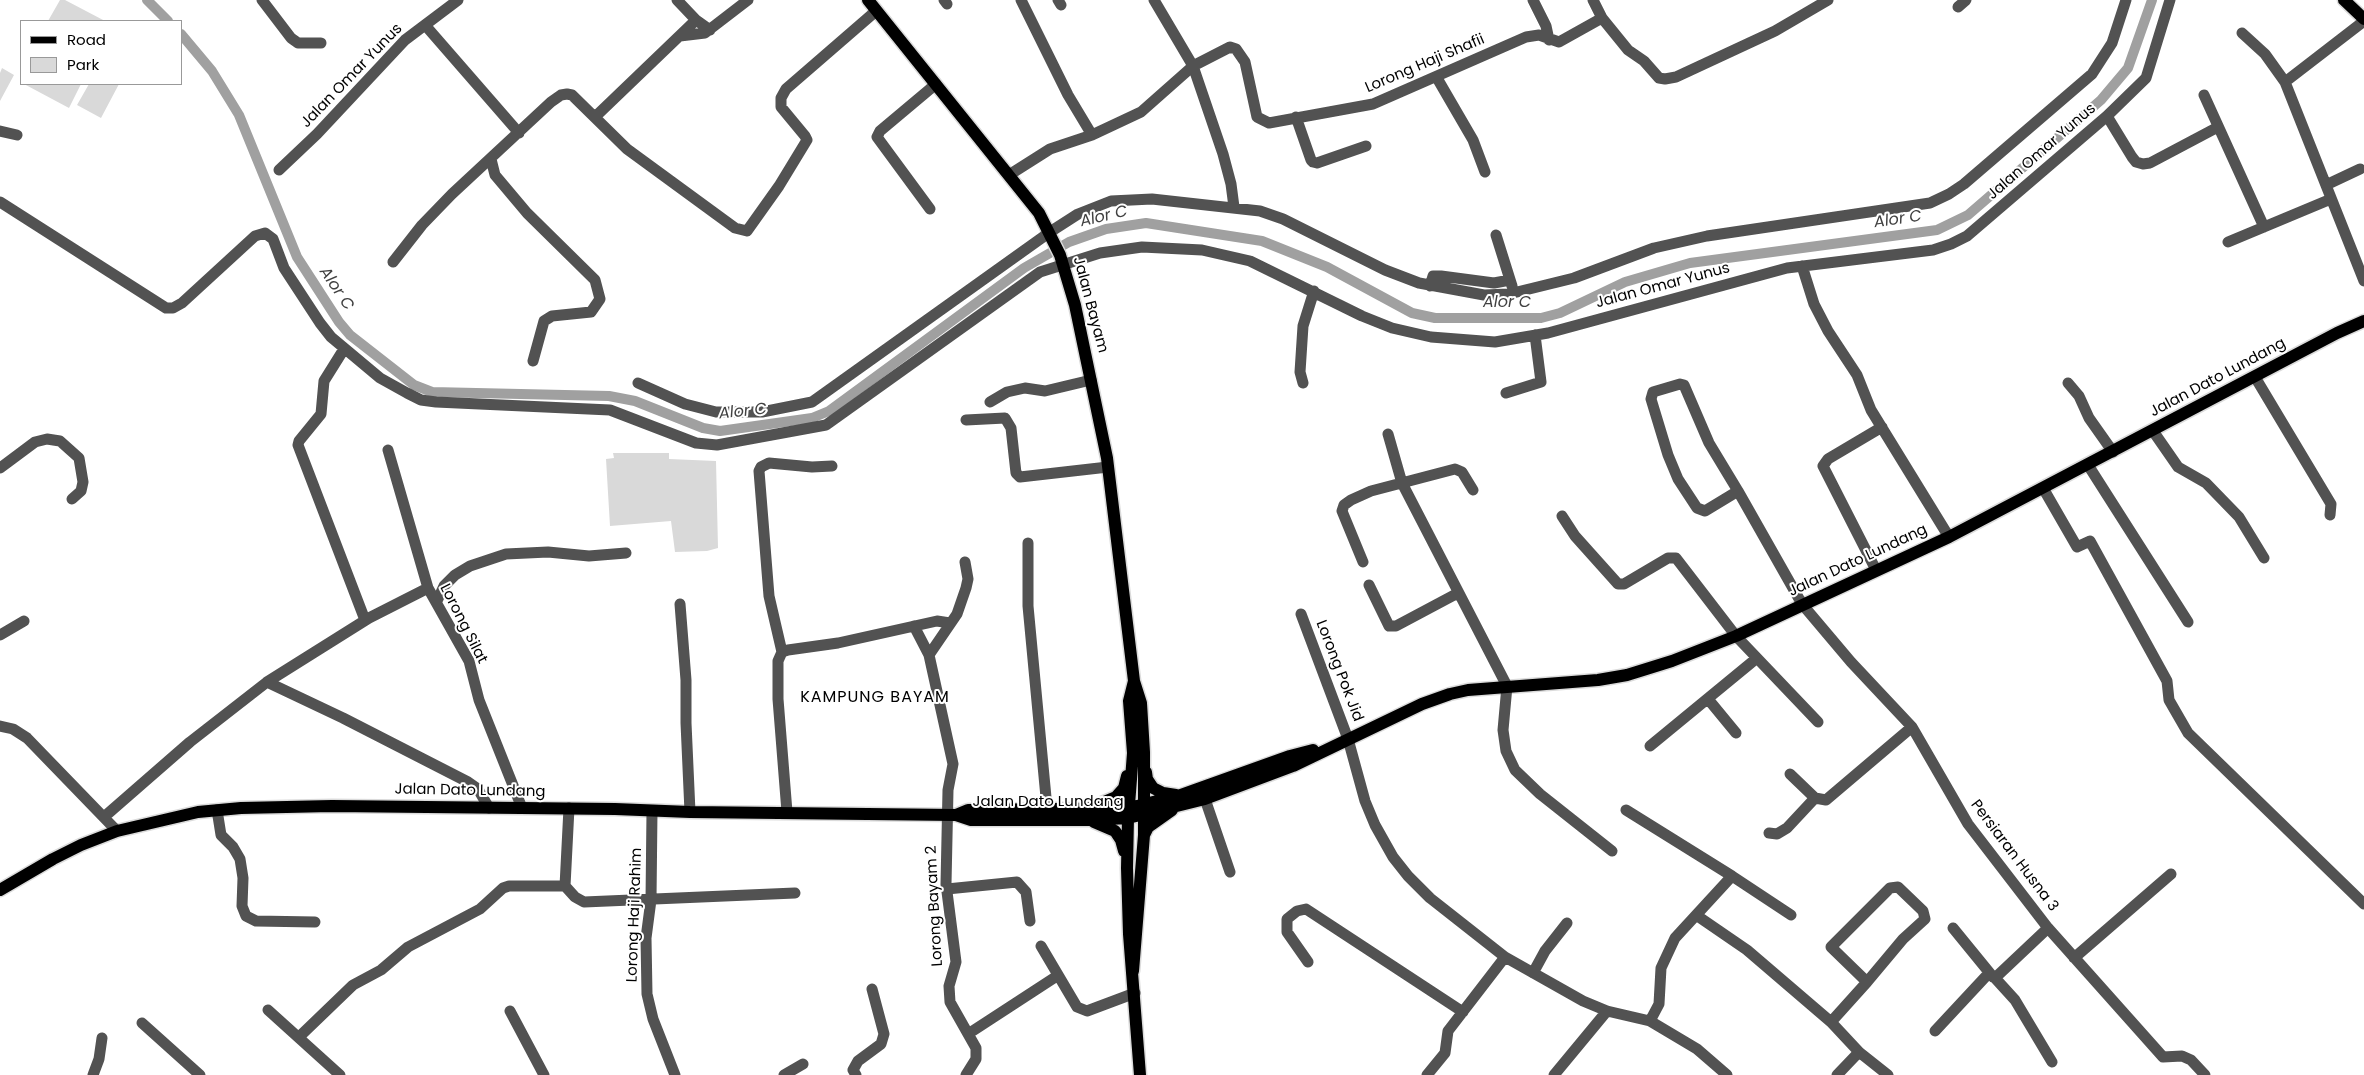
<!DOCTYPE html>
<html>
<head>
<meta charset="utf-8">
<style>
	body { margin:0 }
	#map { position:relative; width:2364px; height:1075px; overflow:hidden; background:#fff; font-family:Poppins,sans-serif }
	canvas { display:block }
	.legend { position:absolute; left:20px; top:20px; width:162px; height:65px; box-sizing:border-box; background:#fff; border:1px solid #999; margin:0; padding:6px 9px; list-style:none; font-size:15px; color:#000 }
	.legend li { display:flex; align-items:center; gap:10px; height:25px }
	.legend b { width:25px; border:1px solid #999 }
</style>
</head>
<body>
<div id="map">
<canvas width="2364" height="1075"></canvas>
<ul class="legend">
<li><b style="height:6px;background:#000"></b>Road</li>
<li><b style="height:14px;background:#d9d9d9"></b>Park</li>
</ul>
</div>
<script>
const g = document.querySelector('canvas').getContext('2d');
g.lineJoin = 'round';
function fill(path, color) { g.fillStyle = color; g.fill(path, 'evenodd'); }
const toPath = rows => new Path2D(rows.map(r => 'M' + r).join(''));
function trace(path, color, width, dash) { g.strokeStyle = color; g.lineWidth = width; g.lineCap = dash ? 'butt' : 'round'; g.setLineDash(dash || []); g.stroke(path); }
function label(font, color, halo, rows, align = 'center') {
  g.font = font + ' Poppins,sans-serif'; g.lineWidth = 4; g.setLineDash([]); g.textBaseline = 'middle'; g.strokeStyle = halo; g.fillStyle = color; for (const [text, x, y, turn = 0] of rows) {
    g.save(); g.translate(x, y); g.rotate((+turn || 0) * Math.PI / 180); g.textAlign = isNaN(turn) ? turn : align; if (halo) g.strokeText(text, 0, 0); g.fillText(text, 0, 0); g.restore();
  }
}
fill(toPath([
	[60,0,65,0,105,21,48,21],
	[2,68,14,75,0,101,0,73],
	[24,84,81,84,69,108],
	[89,84,119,84,101,118,77,105],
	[613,453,669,453,669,459,716,461,718,548,707,551,675,552,671,521,610,526,606,459,614,458]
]), '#d9d9d9');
trace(toPath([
	[147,0,168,21],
	[181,34,212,71,239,115,297,257,339,322,350,335,414,385,432,392,609,396,635,401,703,428,720,431,812,418,829,411,1024,268,1069,242,1106,229,1146,223,1262,241,1327,267,1412,313,1435,318,1541,318,1560,313,1625,282,1690,263,1937,230,1968,215,2101,100,2128,68,2152,0]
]), '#a0a0a0', 10);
const major = toPath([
	[868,0,1039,213,1060,255,1075,305,1107,458,1134,681,1141,703,1144,752,1144,835,1133,971],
	[2344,0,2364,19],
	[1134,681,1129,701,1133,753,1128,818,1127,868,1129,934,1140,1075],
	[1146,772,1147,779,1153,788,1163,793,1176,795],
	[1097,805,1116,797,1124,788,1127,776],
	[956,815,968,810,1129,808,1181,795,1290,756,1313,750],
	[1094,822,1115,831,1121,840,1124,851],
	[1144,835,1148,827,1172,810],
	[0,890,53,859,81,845,117,831,198,812,241,808,332,806,615,809,690,812,956,815,971,820,1090,820,1128,818,1205,799,1293,766,1422,704,1450,694,1468,690,1598,680,1627,675,1672,661,1736,636,1949,537,2337,333,2364,321]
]);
trace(major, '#dbdbdb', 15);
trace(toPath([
	[262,0,291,38,298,43,321,43],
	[677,0,696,20,710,30],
	[944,0,947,4],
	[1021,0,1068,95,1092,135],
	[1058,0,1061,5],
	[1154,0,1193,66,1223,154,1231,184,1234,207],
	[1533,0,1546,26,1549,40],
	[1593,0,1602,18,1628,50,1644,61,1659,78,1665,79,1676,77,1775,31,1828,0],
	[1958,7,1966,0],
	[425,25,519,133],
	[2242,33,2265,54,2285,82,2364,281],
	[680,36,705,33,748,0],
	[1437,78,1473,140,1485,172],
	[2285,82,2364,21],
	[2204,95,2264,227],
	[2107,116,2132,157,2136,162,2143,164,2150,163,2218,127],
	[595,117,696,20],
	[1296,117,1311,160,1313,162,1317,163,1366,146],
	[0,131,17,135],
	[491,159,495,175,527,213,595,280,600,299,591,312,552,316,544,321,533,361],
	[279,170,317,134,405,40,458,0],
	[1009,175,1050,149,1092,135,1141,112,1193,66,1230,47,1236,49,1245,62,1257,117,1269,123,1373,104,1526,37,1539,35,1559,42,1602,18],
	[2326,185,2360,169],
	[0,202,166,308,173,308,182,303,255,236,265,233,273,239,284,268,320,323,331,337,380,378,407,393,421,400,436,402,610,410,696,443,717,445,826,425,1040,272,1100,253,1142,247,1202,250,1250,261,1362,316,1392,328,1431,337,1495,342,1548,333,1787,268,1933,250,1951,244,1967,236,2107,116,2146,78,2170,0],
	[930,209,877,137,880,131,936,84],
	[1496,235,1512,286],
	[2228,242,2331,199],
	[393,262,422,225,452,194,551,102,561,95,567,94,572,95,627,149,735,228,747,231,779,186,807,140,805,136,781,107,781,98,786,89,876,11],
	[1802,266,1814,304,1828,331,1857,375,1871,410,1949,537],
	[1430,286,1433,276,1441,276,1494,283,1510,280],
	[344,349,324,381,321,414,299,441,298,445,365,620],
	[2255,377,2331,504,2330,515],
	[638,383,685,404,716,412,762,412,812,402,1050,232,1078,214,1111,201,1152,199,1260,211,1283,219,1385,270,1419,283,1484,295,1509,294,1574,278,1654,248,1707,236,1930,203,1949,194,1964,184,2092,74,2112,43,2126,0],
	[1303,383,1300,372,1303,326,1314,291],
	[2068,383,2079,396,2089,418,2113,452],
	[1506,393,1541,382,1535,335],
	[990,402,1007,392,1025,388,1045,391,1091,380],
	[966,420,1005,418,1011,428,1016,473,1020,477,1108,467],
	[2153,431,2178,467,2206,483,2239,517,2264,558],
	[1388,434,1402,483,1507,686,1503,730,1506,751,1515,770,1540,794,1612,851],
	[388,450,428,588,469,661,479,700,522,808],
	[2088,465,2188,622],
	[0,468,35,442,47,439,60,441,79,458,83,482,81,491,72,499],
	[2043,488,2077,547,2090,541,2167,681,2169,700,2188,733,2364,904],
	[1738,491,1705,511,1697,508,1678,479,1668,455,1651,399,1653,392,1680,384,1684,385,1709,443,1738,491,1802,604,1851,662,1912,727,1968,824,2048,928,2163,1057,2182,1056,2191,1060,2205,1075],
	[1562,516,1575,536,1618,584,1624,584,1668,558,1676,558,1736,636,1818,722],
	[1028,543,1028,606,1047,808],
	[1363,562,1342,511,1344,505,1351,500,1371,491,1455,469,1462,472,1473,490],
	[1876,570,1823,466,1828,459,1882,427],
	[1369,585,1389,626,1396,626,1458,593],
	[437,601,444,586,455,575,470,566,506,554,548,552,589,556,626,553],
	[680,604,686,680,686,723,690,812],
	[1301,614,1348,739,1365,801,1375,825,1393,857,1408,876,1430,898,1505,957,1583,1001,1607,1011,1650,1021,1697,1049,1727,1075],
	[914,626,929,655,953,764,948,790,946,884,956,962,949,986,950,1002,976,1048,976,1059,966,1075],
	[0,635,24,621],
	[782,652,769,596,759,471,761,467,769,463,812,467,832,466],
	[782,652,788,650,838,643,937,621,950,623],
	[782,652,778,661,778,699,787,812],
	[929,655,957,614,966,588,968,579,965,562],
	[267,682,343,718,468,782,478,789,489,808],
	[1708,699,1736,733],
	[0,726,13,729,27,738,117,831],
	[1650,746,1757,658],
	[1790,774,1815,798,1826,800,1912,727],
	[1205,799,1230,872],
	[217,810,221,835,233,847,240,859,243,878,242,906,246,916,256,921,315,922],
	[1626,810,1732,876,1675,938,1661,968,1659,1004,1650,1021],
	[652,811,651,900,646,938,647,994,653,1019,675,1075],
	[104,817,190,742,267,682,369,618,428,588],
	[1769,833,1777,834,1787,828,1815,798],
	[1732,876,1791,915],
	[565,886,575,897,584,902,795,893],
	[565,886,569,808],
	[947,889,1017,882,1026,892,1030,921],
	[1696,915,1747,950,1831,1022,1859,1052,1888,1075],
	[1953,928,1993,977],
	[2048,928,1995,978,2015,1000,2052,1062],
	[1041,946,1077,1007,1087,1011,1135,993],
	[2074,958,2171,874],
	[1308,962,1287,932,1287,919,1297,911,1306,909,1463,1012],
	[1533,973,1545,951,1567,923],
	[268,1010,340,1075],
	[510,1011,544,1075],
	[1831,1022,1867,982,1903,939,1925,919,1923,911,1898,887,1890,888,1831,947,1867,982],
	[142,1023,200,1075],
	[1935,1031,1989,973],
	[968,1034,1057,976],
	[299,1037,353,985,381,970,408,947,480,909,503,888,509,886,565,886],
	[93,1075,99,1059,102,1038],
	[784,1075,803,1064],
	[856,1075,853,1070,858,1061,881,1044,884,1034,872,989],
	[1427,1075,1445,1053,1448,1031,1505,957],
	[1554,1075,1607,1011],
	[1837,1075,1859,1052]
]), '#525252', 11);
trace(major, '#000', 12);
label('15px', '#000', '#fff', [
	["Lorong Haji Shafii",1425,64,-23],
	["Jalan Omar Yunus",352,76,-46],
	["Jalan Omar Yunus",2042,152,-41],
	["Jalan Omar Yunus",1663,286,-15],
	["Jalan Bayam",1090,305,75],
	["Jalan Dato Lundang",2218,378,-28],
	["Jalan Dato Lundang",1858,561,-25],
	["Lorong Silat",463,624,63],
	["Lorong Pok Jid",1339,671,69],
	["Jalan Dato Lundang",470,791,1],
	["Jalan Dato Lundang",1048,802],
	["Persiaran Husna 3",2014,856,53],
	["Lorong Bayam 2",935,906,-93],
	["Lorong Haji Rahim",635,915,-88]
]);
label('italic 16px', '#414141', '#fff', [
	["Alor C",1104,217,-13],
	["Alor C",1898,220,-8],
	["Alor C",336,289,56],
	["Alor C",1507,303],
	["Alor C",743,412,-6]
]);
g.letterSpacing = '1px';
label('16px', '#000', '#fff', [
	["KAMPUNG BAYAM",875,698]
]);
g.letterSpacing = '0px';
</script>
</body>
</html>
